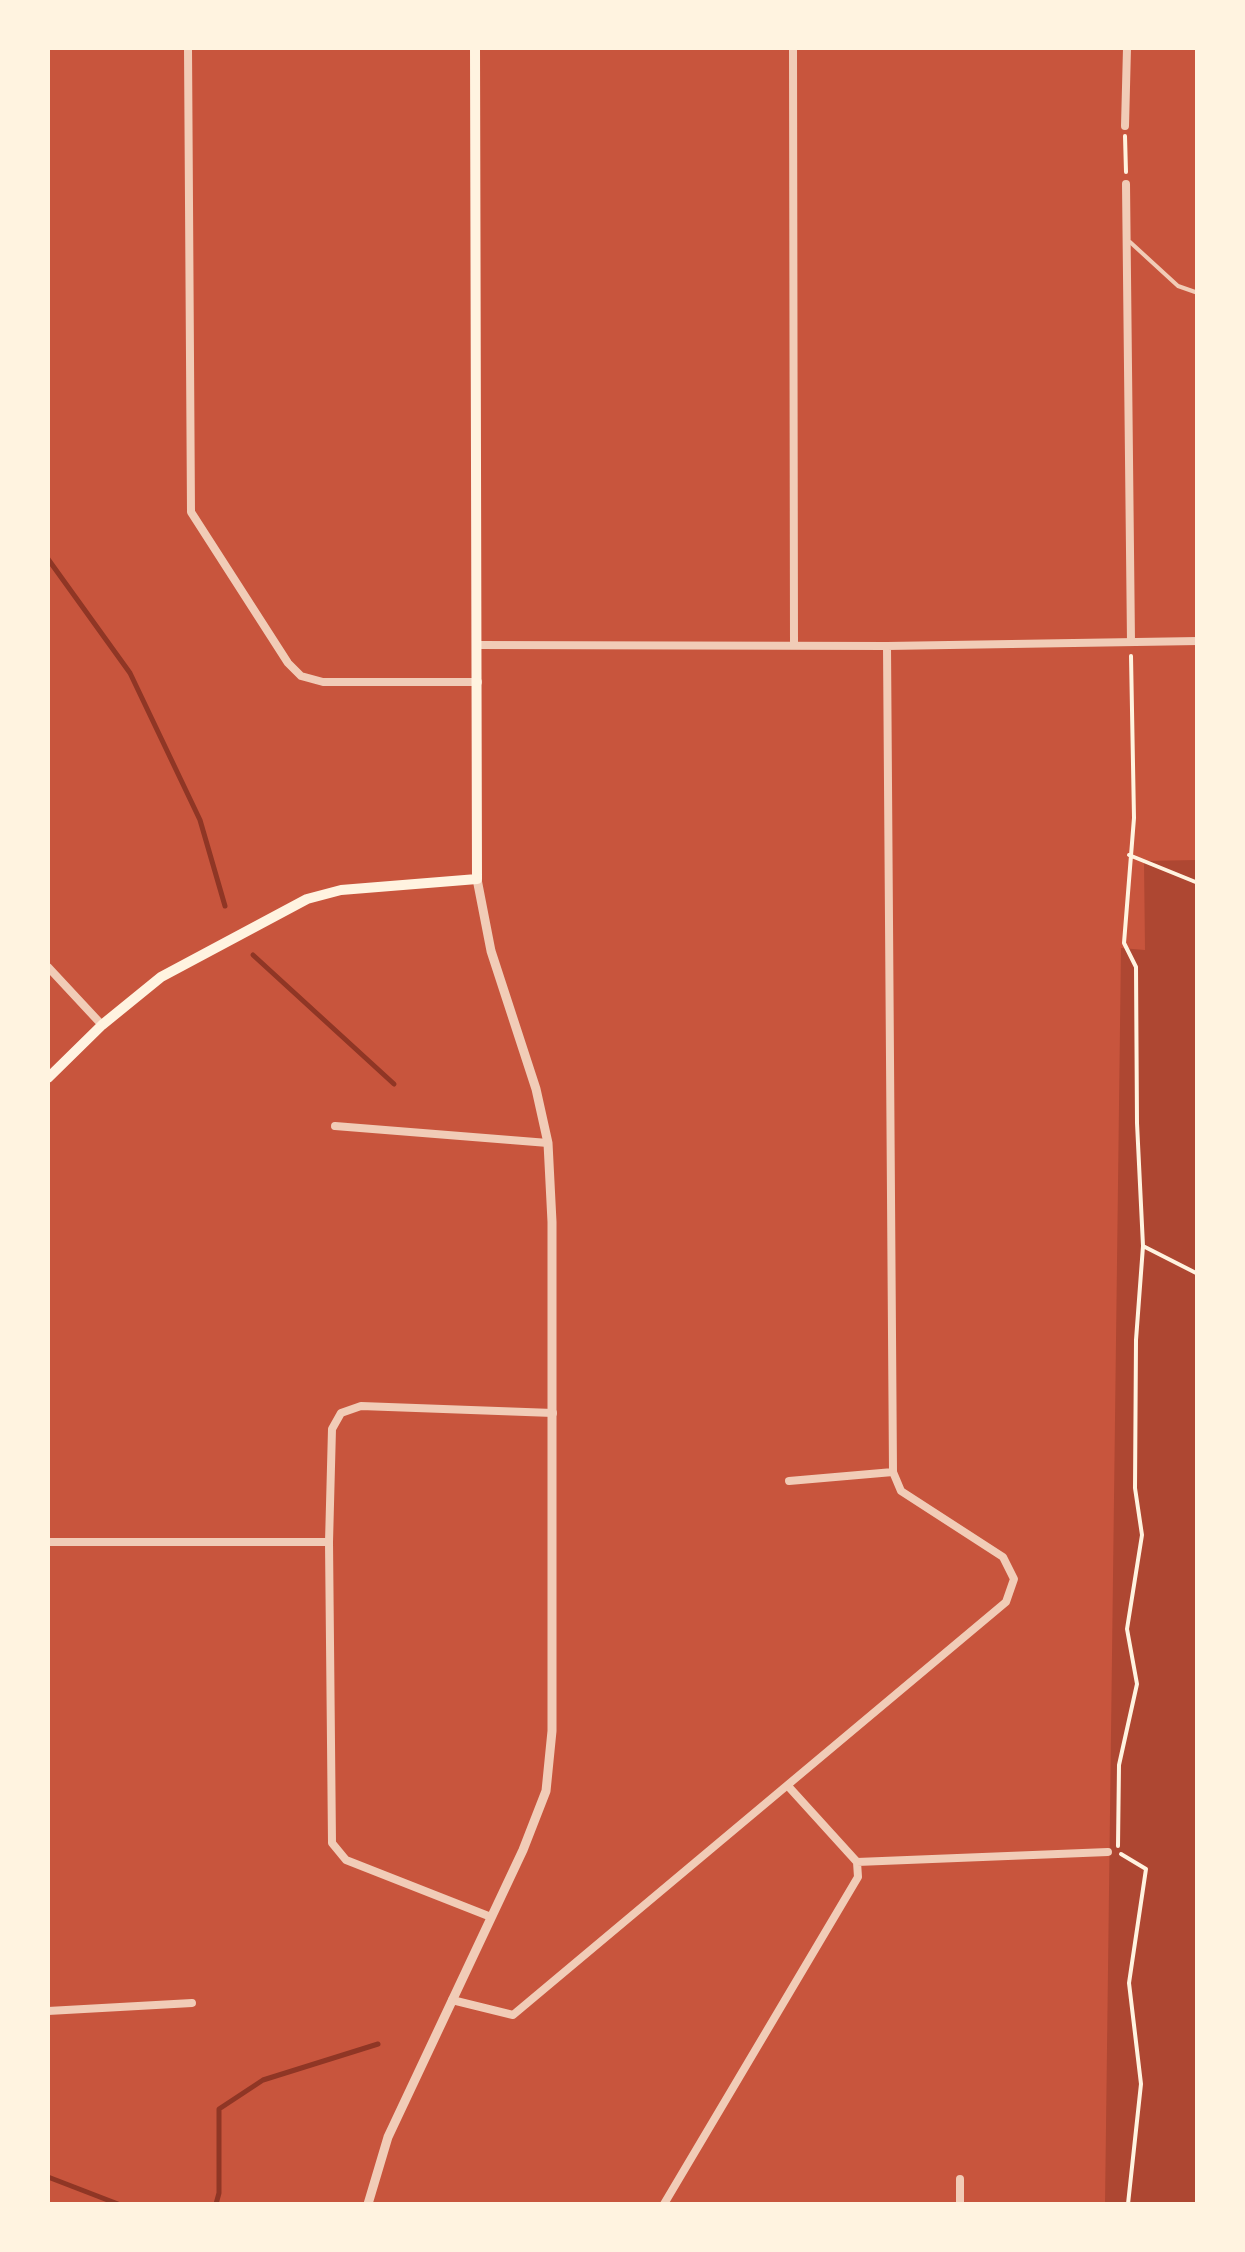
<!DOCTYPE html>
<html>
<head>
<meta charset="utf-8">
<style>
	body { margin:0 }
	#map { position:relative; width:1245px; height:2252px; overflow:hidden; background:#c8553d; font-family:"Public Sans",sans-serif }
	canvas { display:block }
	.frame { position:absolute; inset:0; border:50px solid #fff3e0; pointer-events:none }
</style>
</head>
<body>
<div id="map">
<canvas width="1245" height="2252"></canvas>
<div class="frame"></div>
</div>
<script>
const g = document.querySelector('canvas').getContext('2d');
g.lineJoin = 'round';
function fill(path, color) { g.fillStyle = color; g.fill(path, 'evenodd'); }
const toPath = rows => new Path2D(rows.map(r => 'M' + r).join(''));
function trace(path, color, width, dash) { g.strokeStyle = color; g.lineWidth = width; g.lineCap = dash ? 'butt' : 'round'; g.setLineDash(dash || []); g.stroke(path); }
fill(toPath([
	[1197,860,1197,2204,1105,2204,1121,948,1145,950,1144,861]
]), '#ae4732');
trace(toPath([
	[48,559,130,673,200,820,225,906],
	[253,955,394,1084],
	[48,2177,118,2204],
	[216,2204,219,2193,219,2109,263,2080,378,2044]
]), '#8f3625', 5);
trace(toPath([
	[1125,136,1126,172],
	[1131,656,1134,818,1124,943,1136,967,1137,1123,1143,1246,1198,1274],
	[1129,855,1198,883],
	[1118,1846,1119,1765,1137,1684,1127,1629,1142,1535,1135,1488,1136,1340,1143,1246],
	[1121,1854,1146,1869,1129,1983,1141,2084,1128,2204]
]), '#fff3e0', 4);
trace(toPath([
	[1130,242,1178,286,1198,293]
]), '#f1ccb7', 4);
trace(toPath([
	[188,48,191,512,288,663,301,676,323,682,478,682],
	[793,48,794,646],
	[1125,126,1127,48],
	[1126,184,1131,642],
	[478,645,887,646,1198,641],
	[48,967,102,1025],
	[335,1126,548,1143],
	[789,1481,893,1472],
	[48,1542,329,1542],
	[857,1862,1108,1852],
	[491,1917,346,1860,332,1843,329,1542,332,1429,341,1413,361,1406,553,1413],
	[452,2000,513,2015,1006,1602,1014,1579,1003,1557,901,1491,893,1472,887,646],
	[48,2011,192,2003],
	[664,2204,858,1877,857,1862,788,1786],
	[960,2204,960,2179]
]), '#f1ccb7', 8);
trace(toPath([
	[368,2204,388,2137,523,1850,546,1791,552,1731,552,1222,548,1143,536,1089,491,951,477,879]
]), '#f1ccb7', 9);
trace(toPath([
	[48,1078,102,1025,161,977,307,899,341,890,477,879,475,48]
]), '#fff3e0', 10);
</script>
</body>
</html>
